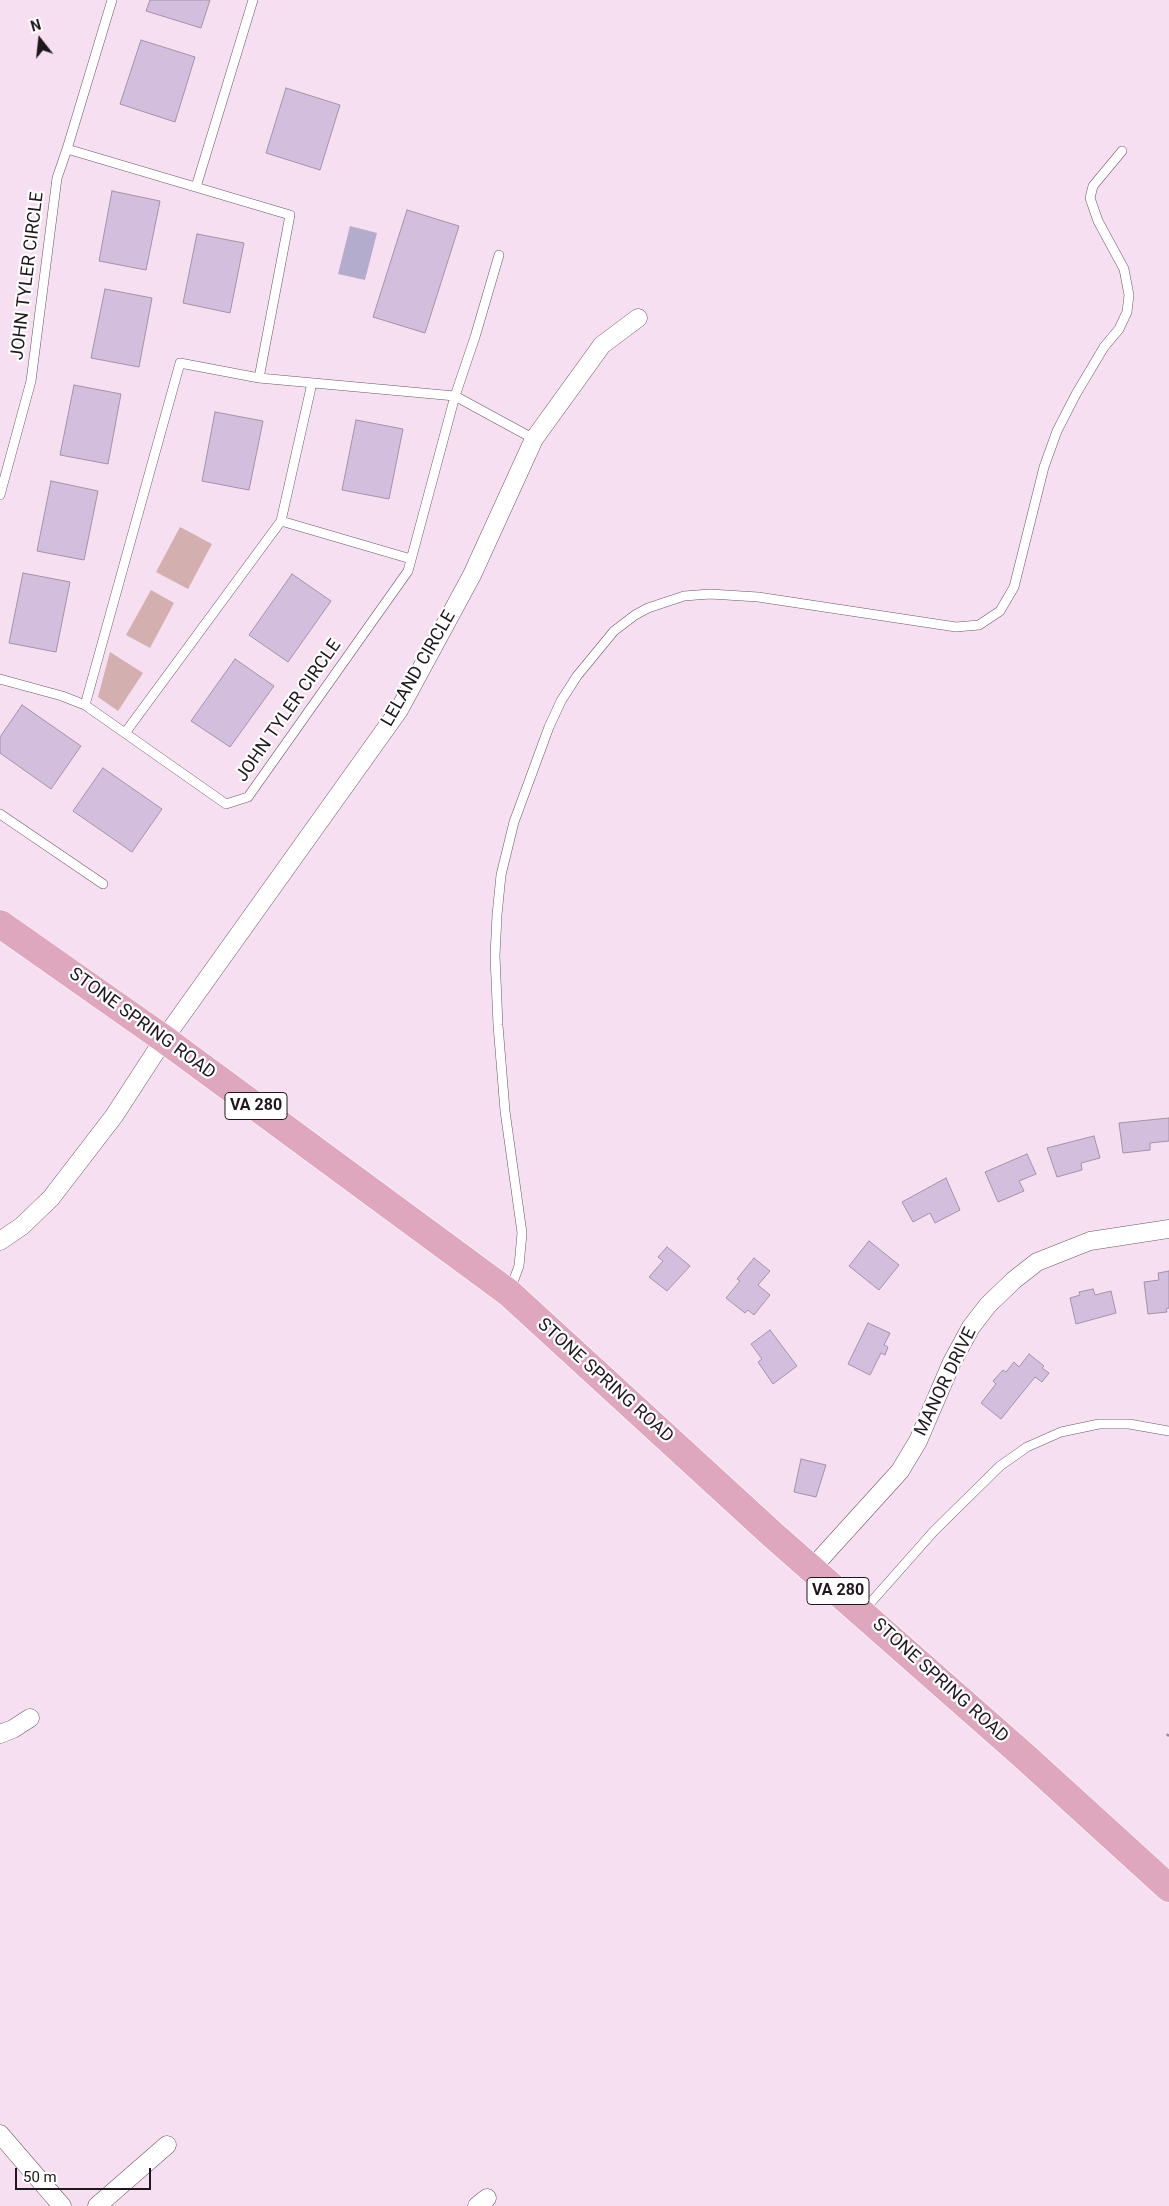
<!DOCTYPE html>
<html>
<head>
<meta charset="utf-8">
<style>
	body { margin:0 }
	#map { position:relative; width:1169px; height:2206px; overflow:hidden; background:#f6dff0; font-family:Roboto,sans-serif }
	canvas { display:block }
	.north { position:absolute; left:15px; top:15px; width:50px; height:50px; -webkit-text-stroke:4px #fff; paint-order:stroke; rotate:344deg; font-size:14px; font-weight:700; line-height:20px; text-align:center; color:#1f171d }
	.north::after { content:''; display:block; margin:auto; width:18px; height:22px; background:#1f171d; clip-path:polygon(50% 0,100% 100%,50% 72%,0 100%) }
	.scale { position:absolute; left:15px; top:2168px; width:136px; height:22px; box-sizing:border-box; border:2px solid #1f171d; border-top:0; padding-left:6px; font-size:15px; line-height:18px; white-space:nowrap; color:#1f171d; -webkit-text-stroke:4px #fff; paint-order:stroke }
</style>
</head>
<body>
<div id="map">
<canvas width="1169" height="2206"></canvas>
<div class="north">N</div>
<div class="scale">50 m</div>
</div>
<script>
const g = document.querySelector('canvas').getContext('2d');
g.lineJoin = 'round';
function fill(path, color) { g.fillStyle = color; g.fill(path, 'evenodd'); }
const toPath = rows => new Path2D(rows.map(r => 'M' + r).join(''));
function trace(path, color, width, dash) { g.strokeStyle = color; g.lineWidth = width; g.lineCap = dash ? 'butt' : 'round'; g.setLineDash(dash || []); g.stroke(path); }
function label(font, color, halo, rows, align = 'center') {
  g.font = font + ' Roboto,sans-serif'; g.lineWidth = 4.5; g.setLineDash([]); g.textBaseline = 'middle'; g.strokeStyle = halo; g.fillStyle = color; for (const [text, x, y, turn = 0] of rows) {
    g.save(); g.translate(x, y); g.rotate((+turn || 0) * Math.PI / 180); g.textAlign = isNaN(turn) ? turn : align; if (halo) g.strokeText(text, 0, 0); g.fillText(text, 0, 0); g.restore();
  }
}
fill(toPath([
	[180,527,212,544,188,589,156,572],
	[151,590,174,603,150,648,126,635],
	[110,652,143,673,118,711,98,697]
]), '#d4afb0');
fill(toPath([
	[350,226,377,233,365,280,338,274]
]), '#b3accd');
const building = toPath([
	[150,0,210,0,201,28,146,11,150,0],
	[141,40,195,57,175,122,120,104,141,40],
	[286,88,340,105,320,170,266,153,286,88],
	[112,191,160,201,146,270,99,261,112,191],
	[407,210,459,226,425,333,373,317,407,210],
	[197,234,244,243,230,313,183,303,197,234],
	[105,289,152,298,139,367,91,358,105,289],
	[74,385,121,394,108,464,60,455,74,385],
	[215,412,263,421,249,490,202,481,215,412],
	[356,420,403,429,389,499,342,490,356,420],
	[51,481,98,491,84,560,37,551,51,481],
	[23,573,70,582,56,652,9,643,23,573],
	[292,574,331,601,288,662,249,635,292,574],
	[235,659,274,686,230,747,191,721,235,659],
	[22,705,81,746,51,789,0,753,0,737,22,705],
	[103,768,162,809,132,852,73,811,103,768],
	[1169,1118,1169,1141,1150,1143,1150,1150,1123,1153,1119,1123,1169,1118],
	[1094,1136,1100,1158,1081,1163,1082,1170,1057,1177,1047,1148,1094,1136],
	[1027,1154,1036,1174,1019,1181,1024,1191,998,1202,985,1172,1027,1154],
	[946,1178,960,1210,935,1223,930,1213,913,1222,902,1202,946,1178],
	[869,1241,899,1265,879,1290,849,1266,869,1241],
	[667,1247,690,1266,667,1291,649,1277,663,1261,658,1257,667,1247],
	[754,1258,770,1271,758,1285,770,1295,754,1315,748,1310,745,1313,726,1298,740,1281,737,1279,754,1258],
	[1169,1271,1169,1308,1166,1309,1167,1312,1148,1314,1144,1282,1159,1280,1158,1273,1169,1271],
	[1093,1289,1095,1295,1111,1291,1116,1313,1076,1324,1070,1298,1080,1295,1079,1292,1093,1289],
	[868,1323,890,1333,884,1345,888,1347,885,1355,881,1353,870,1375,848,1364,868,1323],
	[770,1330,797,1366,773,1384,758,1362,762,1359,751,1344,770,1330],
	[1029,1354,1044,1366,1042,1368,1049,1373,1042,1382,1035,1377,1001,1419,981,1403,996,1384,993,1381,1003,1370,1006,1372,1014,1362,1019,1367,1029,1354],
	[801,1459,826,1465,816,1497,794,1492,801,1459]
]);
fill(building, '#d3bfdd');
trace(building, '#a293a8', 1);
const service = toPath([
	[67,149,112,0],
	[196,187,253,0],
	[499,255,475,337,455,396,408,571,248,797,226,804,85,705,180,363,259,378,455,396,534,439],
	[0,495,31,381,57,178,67,149,290,215,259,378],
	[281,521,411,559],
	[0,679,62,696,85,705],
	[125,733,281,521,312,383],
	[0,814,103,884],
	[510,1290,519,1266,522,1233,505,1111,498,1025,495,956,497,915,501,875,514,822,549,727,561,701,577,676,614,631,635,615,648,608,684,596,710,594,758,597,956,627,979,625,1000,611,1014,587,1044,467,1057,431,1076,394,1104,347,1119,329,1127,312,1129,295,1124,269,1098,221,1090,198,1093,186,1122,151],
	[864,1610,934,1531,1000,1466,1027,1447,1061,1432,1099,1424,1129,1424,1169,1431]
]);
const minor = toPath([
	[0,1241,22,1226,51,1198,114,1116,164,1039,399,710,472,575,534,439,602,345,638,318],
	[812,1568,900,1471,918,1441,952,1362,971,1327,988,1305,1014,1280,1037,1262,1090,1241,1169,1229],
	[0,1734,13,1729,30,1718],
	[0,2134,62,2206],
	[97,2206,167,2145],
	[477,2206,487,2198]
]);
const primary = toPath([
	[0,924,164,1039,509,1293,773,1535,1023,1755,1169,1888]
]);
trace(service, '#6c5866', 10);
trace(minor, '#6c5866', 19);
trace(primary, '#fff', 29);
trace(toPath([
	[1167,1736,1169,1734]
]), '#9a8a96', 3, [2.5, 4]);
trace(service, '#fff', 9);
trace(minor, '#fff', 18);
trace(primary, '#dfa7bd', 28);
for (const [x, y, w] of [
	[256,1106,62],
	[838,1591,62]
]) { const box = new Path2D(); box.roundRect(x - w / 2, y - 13.5, w, 27, 4); g.fillStyle = '#fff'; g.fill(box); trace(box, '#1f171d', 1); }
label('bold 16px', '#1f171d', null, [
	["VA 280",256,1106],
	["VA 280",838,1591]
]);
label('18px', '#1f171d', '#fff', [
	["JOHN TYLER CIRCLE",28,276,-83],
	["LELAND CIRCLE",419,669,-60],
	["JOHN TYLER CIRCLE",289,711,-55],
	["STONE SPRING ROAD",142,1024,36],
	["STONE SPRING ROAD",605,1381,42],
	["MANOR DRIVE",946,1382,-64],
	["STONE SPRING ROAD",940,1681,42]
]);
</script>
</body>
</html>
